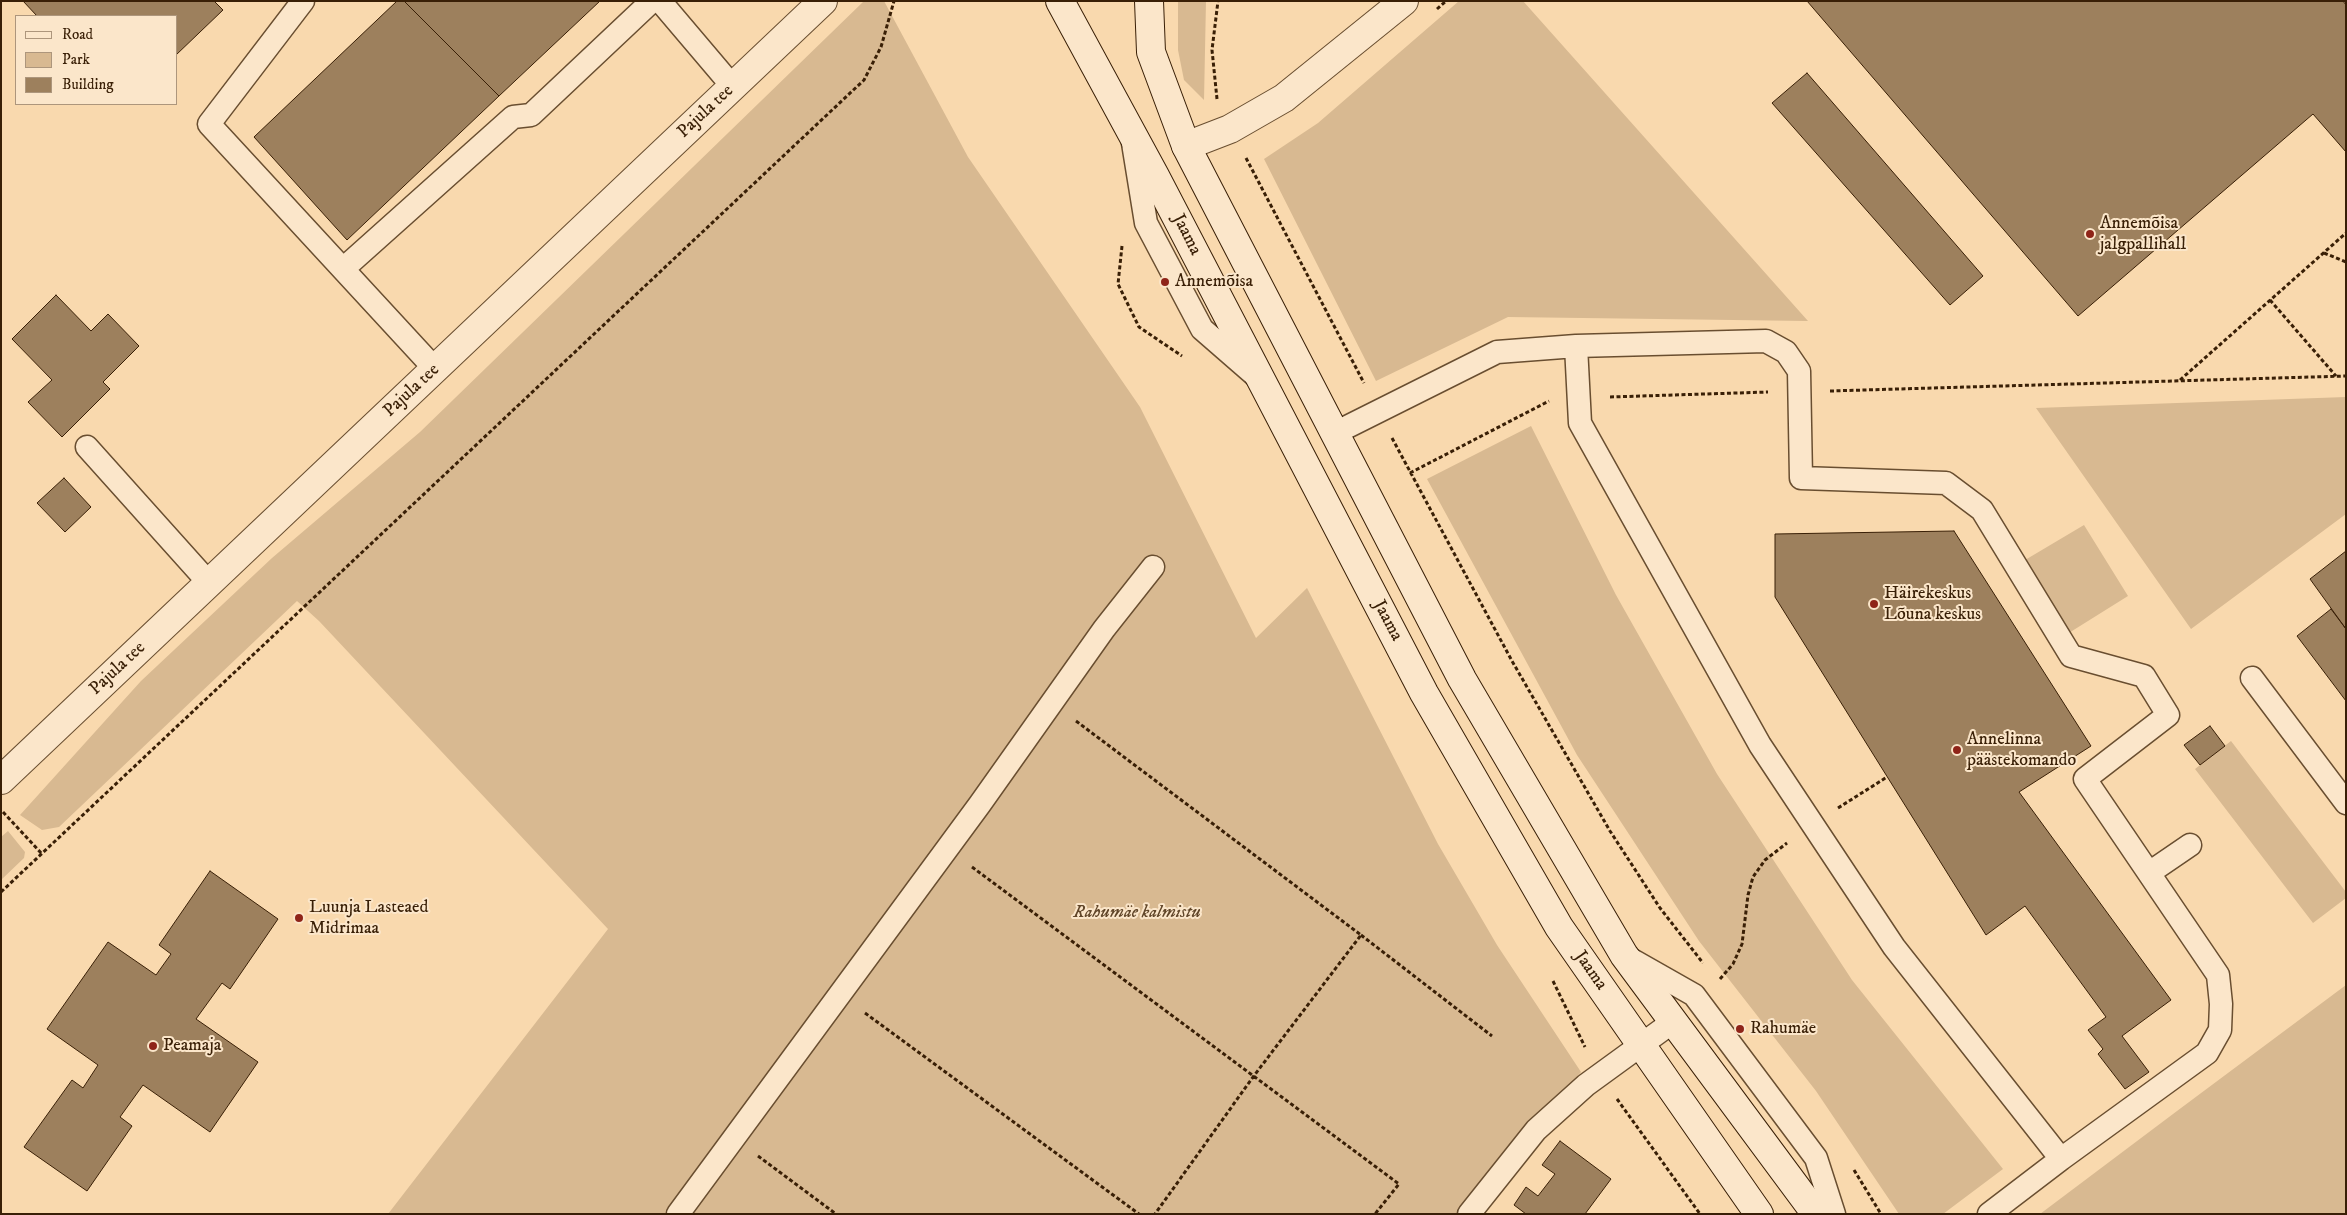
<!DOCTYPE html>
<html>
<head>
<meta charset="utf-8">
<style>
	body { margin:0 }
	#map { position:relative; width:2347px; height:1215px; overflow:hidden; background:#f9d9ae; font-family:"IM FELL DW Pica",serif }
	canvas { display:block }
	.frame { position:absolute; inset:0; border:2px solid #391f06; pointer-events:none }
	.legend { position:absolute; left:15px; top:15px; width:162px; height:90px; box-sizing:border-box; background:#fbe6ca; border:1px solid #ad967c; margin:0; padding:6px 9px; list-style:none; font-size:15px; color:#391f06 }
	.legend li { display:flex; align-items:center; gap:10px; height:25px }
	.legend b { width:25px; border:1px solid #ad967c }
</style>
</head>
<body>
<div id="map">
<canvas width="2347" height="1215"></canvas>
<div class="frame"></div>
<ul class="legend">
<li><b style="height:6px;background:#fbe6ca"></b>Road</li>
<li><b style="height:14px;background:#d8b991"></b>Park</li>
<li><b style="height:14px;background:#9d805d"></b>Building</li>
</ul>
</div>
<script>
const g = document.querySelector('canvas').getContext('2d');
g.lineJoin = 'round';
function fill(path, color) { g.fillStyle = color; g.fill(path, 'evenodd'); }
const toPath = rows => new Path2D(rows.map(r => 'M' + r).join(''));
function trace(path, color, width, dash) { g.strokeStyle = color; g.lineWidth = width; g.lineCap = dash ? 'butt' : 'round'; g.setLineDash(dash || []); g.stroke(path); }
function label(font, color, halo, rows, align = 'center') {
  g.font = font + ' "IM FELL DW Pica",serif'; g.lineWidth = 4; g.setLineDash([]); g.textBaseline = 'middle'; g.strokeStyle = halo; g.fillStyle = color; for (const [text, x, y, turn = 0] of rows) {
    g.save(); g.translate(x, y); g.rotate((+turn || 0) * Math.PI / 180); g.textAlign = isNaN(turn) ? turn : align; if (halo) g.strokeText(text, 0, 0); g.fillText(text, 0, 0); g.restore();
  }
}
fill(toPath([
	[864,1,884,1,968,157,1140,407,1256,638,1307,588,1438,844,1497,945,1581,1072,1456,1214,388,1214,608,929,319,621,297,601,59,827,42,830,20,815,141,681,272,558,420,432],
	[1178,1,1206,1,1204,100,1184,80,1178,50],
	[1459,1,1523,1,1808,321,1508,317,1376,381,1264,159,1318,123],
	[2346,397,2346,514,2191,629,2036,408],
	[1531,426,1616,595,1717,774,1852,980,2003,1169,1943,1214,1899,1214,1816,1091,1699,941,1577,755,1427,479],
	[2084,525,2128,596,2064,636,2020,563],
	[2231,741,2346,892,2346,898,2313,923,2195,769],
	[8,831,25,852,24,858,1,880,1,837],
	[2346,985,2346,1214,2040,1214,2177,1111]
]), '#d8b991');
const building = toPath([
	[23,1,214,1,223,10,176,55,176,16,37,16,23,1],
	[397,1,404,1,499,96,347,240,254,137,397,1],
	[404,1,600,1,499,96,404,1],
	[1807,1,2343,1,2346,5,2346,152,2313,114,2078,316,1807,1],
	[1807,73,1983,276,1950,305,1772,103,1807,73],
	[56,295,91,331,108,314,139,346,103,382,110,389,62,437,28,402,52,380,12,339,56,295],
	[64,478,91,507,65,532,37,503,64,478],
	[1954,531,2091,746,2019,792,2171,1000,2122,1036,2149,1072,2125,1089,2098,1054,2103,1049,2088,1030,2106,1017,2025,906,1986,935,1775,597,1775,534,1954,531],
	[2346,551,2346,629,2310,579,2346,551],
	[2331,609,2346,629,2346,701,2297,636,2331,609],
	[2210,726,2225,746,2200,765,2184,745,2210,726],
	[210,871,278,919,230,989,222,983,196,1019,258,1062,210,1132,143,1085,120,1117,132,1126,87,1191,24,1147,72,1080,83,1088,98,1065,47,1029,108,942,156,975,171,954,159,945,210,871],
	[1560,1141,1611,1179,1585,1214,1526,1214,1514,1205,1526,1187,1538,1196,1555,1174,1542,1165,1560,1141]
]);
fill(building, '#9d805d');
trace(building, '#391f06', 1);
const service = toPath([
	[303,1,209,124,435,369],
	[660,1,733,87],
	[1133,143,1146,223,1202,329,1256,376],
	[343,269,513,117,531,115,652,1],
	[1576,346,1766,341,1786,352,1799,371,1801,478,1946,483,1982,510,2071,656,2144,676,2168,715,2085,779,2218,975,2221,1004,2220,1030,2207,1053,2061,1159],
	[1335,433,1497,352,1576,346,1580,423,1760,745,1894,947,2061,1159,1989,1214],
	[87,447,209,583],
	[2252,678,2346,803],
	[2149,873,2190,845],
	[1627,957,1694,995,1816,1158,1834,1214],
	[678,1214,980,804,1104,629,1153,567],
	[1469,1214,1536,1130,1586,1085,1674,1021]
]);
const minor = toPath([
	[1186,146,1230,129,1284,98,1404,1]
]);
const tertiary = toPath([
	[1,780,823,1]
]);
const secondary = toPath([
	[1060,1,1155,176,1424,693,1559,927,1759,1214],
	[1149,1,1151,52,1186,146,1462,679,1624,955,1816,1214]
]);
trace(service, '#694e30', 25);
trace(minor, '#694e30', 30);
trace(tertiary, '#694e30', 30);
trace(secondary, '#391f06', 30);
trace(toPath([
	[1437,9,1446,1],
	[1217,99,1212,50,1218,1],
	[1246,158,1364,383],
	[1122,246,1118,284,1139,327,1182,356],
	[2324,253,2346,262],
	[2270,300,2336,376],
	[2180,380,2346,233],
	[1830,391,2346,376],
	[1610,397,1768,392],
	[1392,438,1512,661,1610,831,1660,908,1703,963],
	[1410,473,1549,401],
	[1076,721,1361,935,1253,1077,1155,1214],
	[1838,808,1887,777],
	[3,812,42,854],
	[972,867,1399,1184,1375,1214],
	[1,892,864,80,881,47,894,1],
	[1361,935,1492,1036],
	[1720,979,1733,964,1742,944,1748,895,1753,877,1765,860,1787,843],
	[1553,981,1585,1047],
	[865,1013,1139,1214],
	[1617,1099,1700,1214],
	[758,1156,836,1214],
	[1854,1170,1881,1214]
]), '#391f06', 3, [4, 2.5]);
trace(service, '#fbe6ca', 22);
trace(minor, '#fbe6ca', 28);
trace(tertiary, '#fbe6ca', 28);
trace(secondary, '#fbe6ca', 28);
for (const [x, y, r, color] of [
	[2090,234,5,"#8f2418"],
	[1165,282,5,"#8f2418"],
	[1874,604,5,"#8f2418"],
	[1957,750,5,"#8f2418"],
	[299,918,5,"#8f2418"],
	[1740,1029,5,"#8f2418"],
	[153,1046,5,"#8f2418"]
]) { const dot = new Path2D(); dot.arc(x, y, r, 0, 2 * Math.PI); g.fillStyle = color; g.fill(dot); trace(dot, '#fbe6ca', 2); }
label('18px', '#391f06', '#fbe6ca', [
	["Pajula tee",706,112,-43],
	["Jaama",1186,235,63],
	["Pajula tee",412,391,-43],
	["Jaama",1387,621,62],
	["Pajula tee",118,669,-43],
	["Jaama",1590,971,55]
]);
label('18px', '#391f06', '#fbe6ca', [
	["Annemõisa",2100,224],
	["jalgpallihall",2100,245],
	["Annemõisa",1175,282],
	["Häirekeskus",1884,594],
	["Lõuna keskus",1884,615],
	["Annelinna",1967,740],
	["päästekomando",1967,761],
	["Luunja Lasteaed",309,908],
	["Midrimaa",309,929],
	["Rahumäe",1750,1029],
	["Peamaja",163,1046]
], 'left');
label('italic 18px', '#614629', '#fbe6ca', [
	["Rahumäe kalmistu",1137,913]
]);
</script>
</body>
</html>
